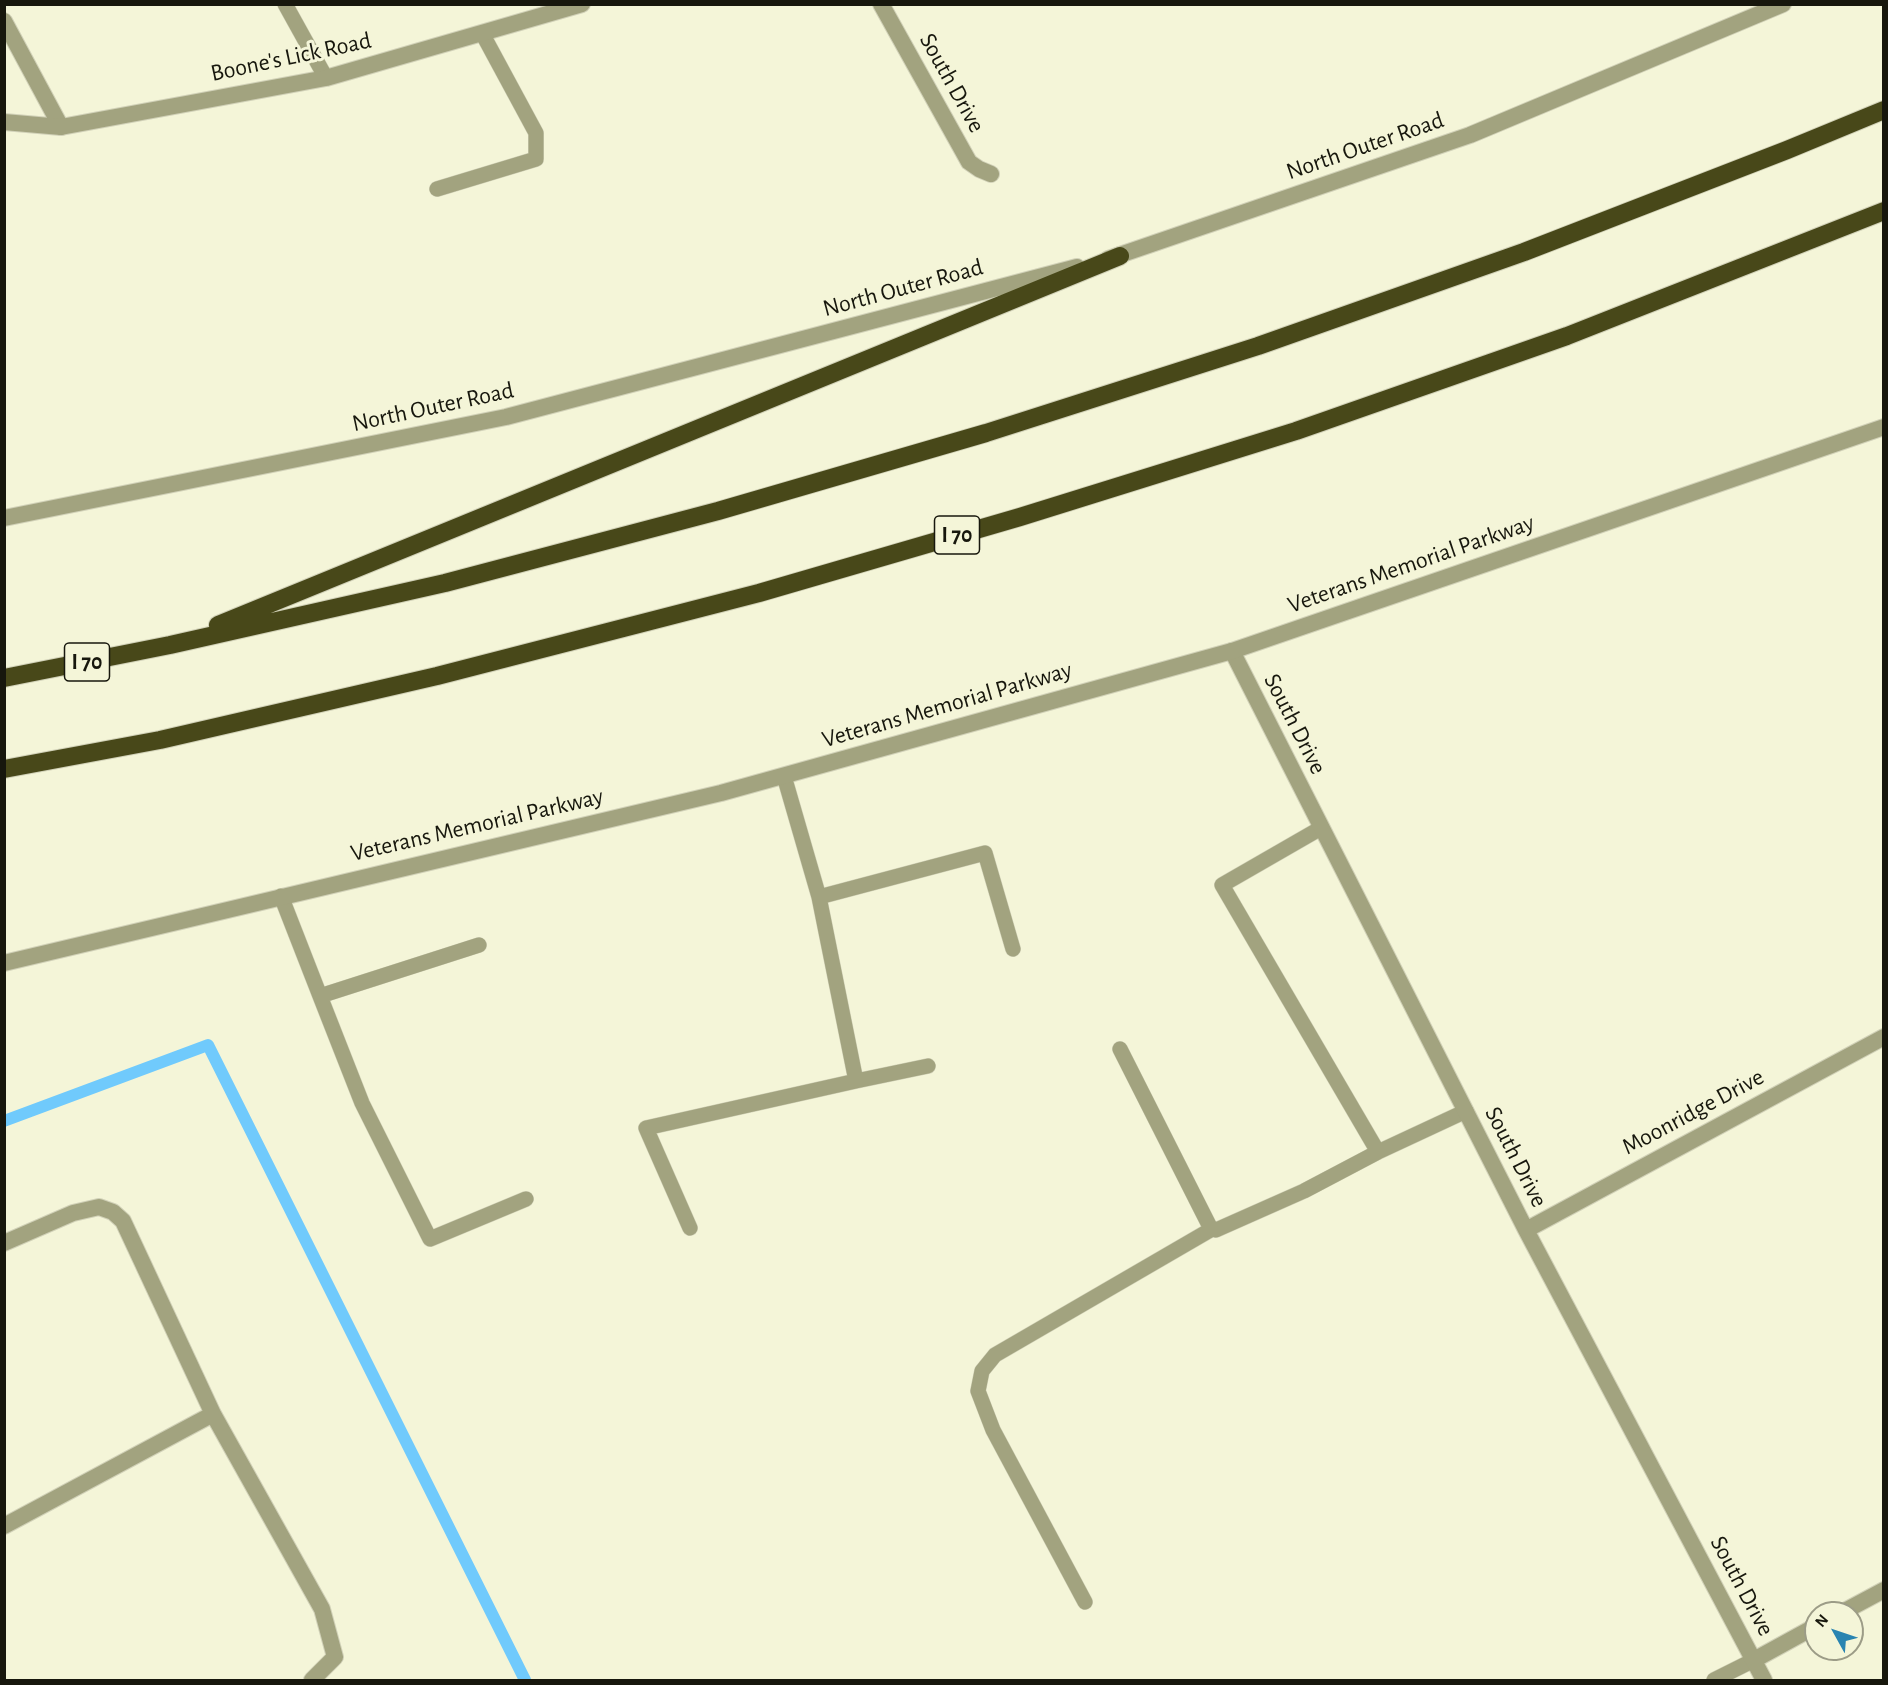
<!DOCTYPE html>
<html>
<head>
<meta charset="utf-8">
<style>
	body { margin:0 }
	#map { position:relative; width:1888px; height:1685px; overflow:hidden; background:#f4f5d8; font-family:"Alegreya Sans",sans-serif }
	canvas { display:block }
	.frame { position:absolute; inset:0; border:6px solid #17170d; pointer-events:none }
	.north { position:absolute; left:1804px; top:1601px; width:60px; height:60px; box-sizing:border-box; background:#f4f5d8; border:2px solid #9c9c87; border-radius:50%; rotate:310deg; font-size:16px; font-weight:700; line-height:24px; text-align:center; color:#17170d }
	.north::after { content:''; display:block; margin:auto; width:21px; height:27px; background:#2984b1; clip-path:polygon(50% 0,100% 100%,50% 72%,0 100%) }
</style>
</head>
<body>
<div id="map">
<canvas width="1888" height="1685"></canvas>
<div class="frame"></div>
<div class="north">N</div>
</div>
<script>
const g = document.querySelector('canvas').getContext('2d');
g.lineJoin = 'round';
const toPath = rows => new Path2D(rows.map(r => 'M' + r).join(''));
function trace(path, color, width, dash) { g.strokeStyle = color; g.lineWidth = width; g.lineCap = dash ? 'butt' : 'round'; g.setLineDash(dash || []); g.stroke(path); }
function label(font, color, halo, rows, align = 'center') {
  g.font = font + ' "Alegreya Sans",sans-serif'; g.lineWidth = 6; g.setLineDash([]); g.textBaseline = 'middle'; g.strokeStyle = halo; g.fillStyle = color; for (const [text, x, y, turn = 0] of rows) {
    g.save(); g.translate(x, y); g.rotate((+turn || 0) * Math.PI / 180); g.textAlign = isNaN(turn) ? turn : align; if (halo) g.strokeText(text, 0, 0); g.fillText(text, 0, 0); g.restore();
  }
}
trace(toPath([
	[4,1121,208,1045,525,1680]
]), '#70cafc', 12);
const service = toPath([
	[285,4,326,78],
	[437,189,536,159,536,133,482,33],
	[784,776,819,897,856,1081,928,1066],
	[1321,828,1222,885,1378,1152],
	[281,896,320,996,479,945],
	[819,897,985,853,1013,949],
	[320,996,362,1103,430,1239,526,1199],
	[1120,1049,1210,1227,1216,1230,1304,1191,1378,1152,1466,1111],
	[690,1228,646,1128,856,1081],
	[1085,1602,993,1430,978,1391,982,1371,995,1355,1212,1229],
	[1714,1680,1754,1660]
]);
const minor = toPath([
	[881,4,969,162,979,169,991,174],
	[4,21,61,127],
	[1232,651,1526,1230,1764,1680],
	[1526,1230,1884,1037],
	[4,1243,73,1213,99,1207,113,1212,123,1221,213,1414,322,1609,335,1657,312,1680],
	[4,1526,213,1414],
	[1841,1613,1884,1590],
	[1754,1660,1816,1626]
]);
const tertiary = toPath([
	[4,122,61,127,326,78,582,4],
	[1108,259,1470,135,1783,4],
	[4,518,506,417,1077,267],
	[4,963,721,793,1232,651,1884,427]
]);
const motorway = toPath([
	[218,625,1120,256],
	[4,678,170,645,445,583,718,511,986,433,1258,346,1524,252,1787,150,1884,110],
	[4,769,160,740,437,676,759,593,1020,517,1296,431,1567,336,1884,211]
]);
trace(service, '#d1d1b8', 16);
trace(minor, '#d1d1b8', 18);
trace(tertiary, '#d1d1b8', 18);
trace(motorway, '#d1d1b8', 20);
trace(service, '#a2a37f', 15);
trace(minor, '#a2a37f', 16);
trace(tertiary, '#a2a37f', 16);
trace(motorway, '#484819', 18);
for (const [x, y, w] of [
	[957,535,45],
	[87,662,45]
]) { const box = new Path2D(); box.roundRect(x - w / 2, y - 19, w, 38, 4.5); g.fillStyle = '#f4f5d8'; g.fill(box); trace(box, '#17170d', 1.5); }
label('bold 22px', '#17170d', null, [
	["I 70",957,535],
	["I 70",87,662]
]);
label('24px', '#17170d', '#f4f5d8', [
	["Boone's Lick Road",291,57,-12],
	["South Drive",952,83,61],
	["North Outer Road",1365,146,-19],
	["North Outer Road",903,288,-15],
	["North Outer Road",433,407,-12],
	["Veterans Memorial Parkway",1411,564,-19],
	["Veterans Memorial Parkway",947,705,-16],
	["South Drive",1295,724,63],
	["Veterans Memorial Parkway",477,825,-13],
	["Moonridge Drive",1693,1112,-28],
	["South Drive",1516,1157,63],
	["South Drive",1742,1586,62]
]);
</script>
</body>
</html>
